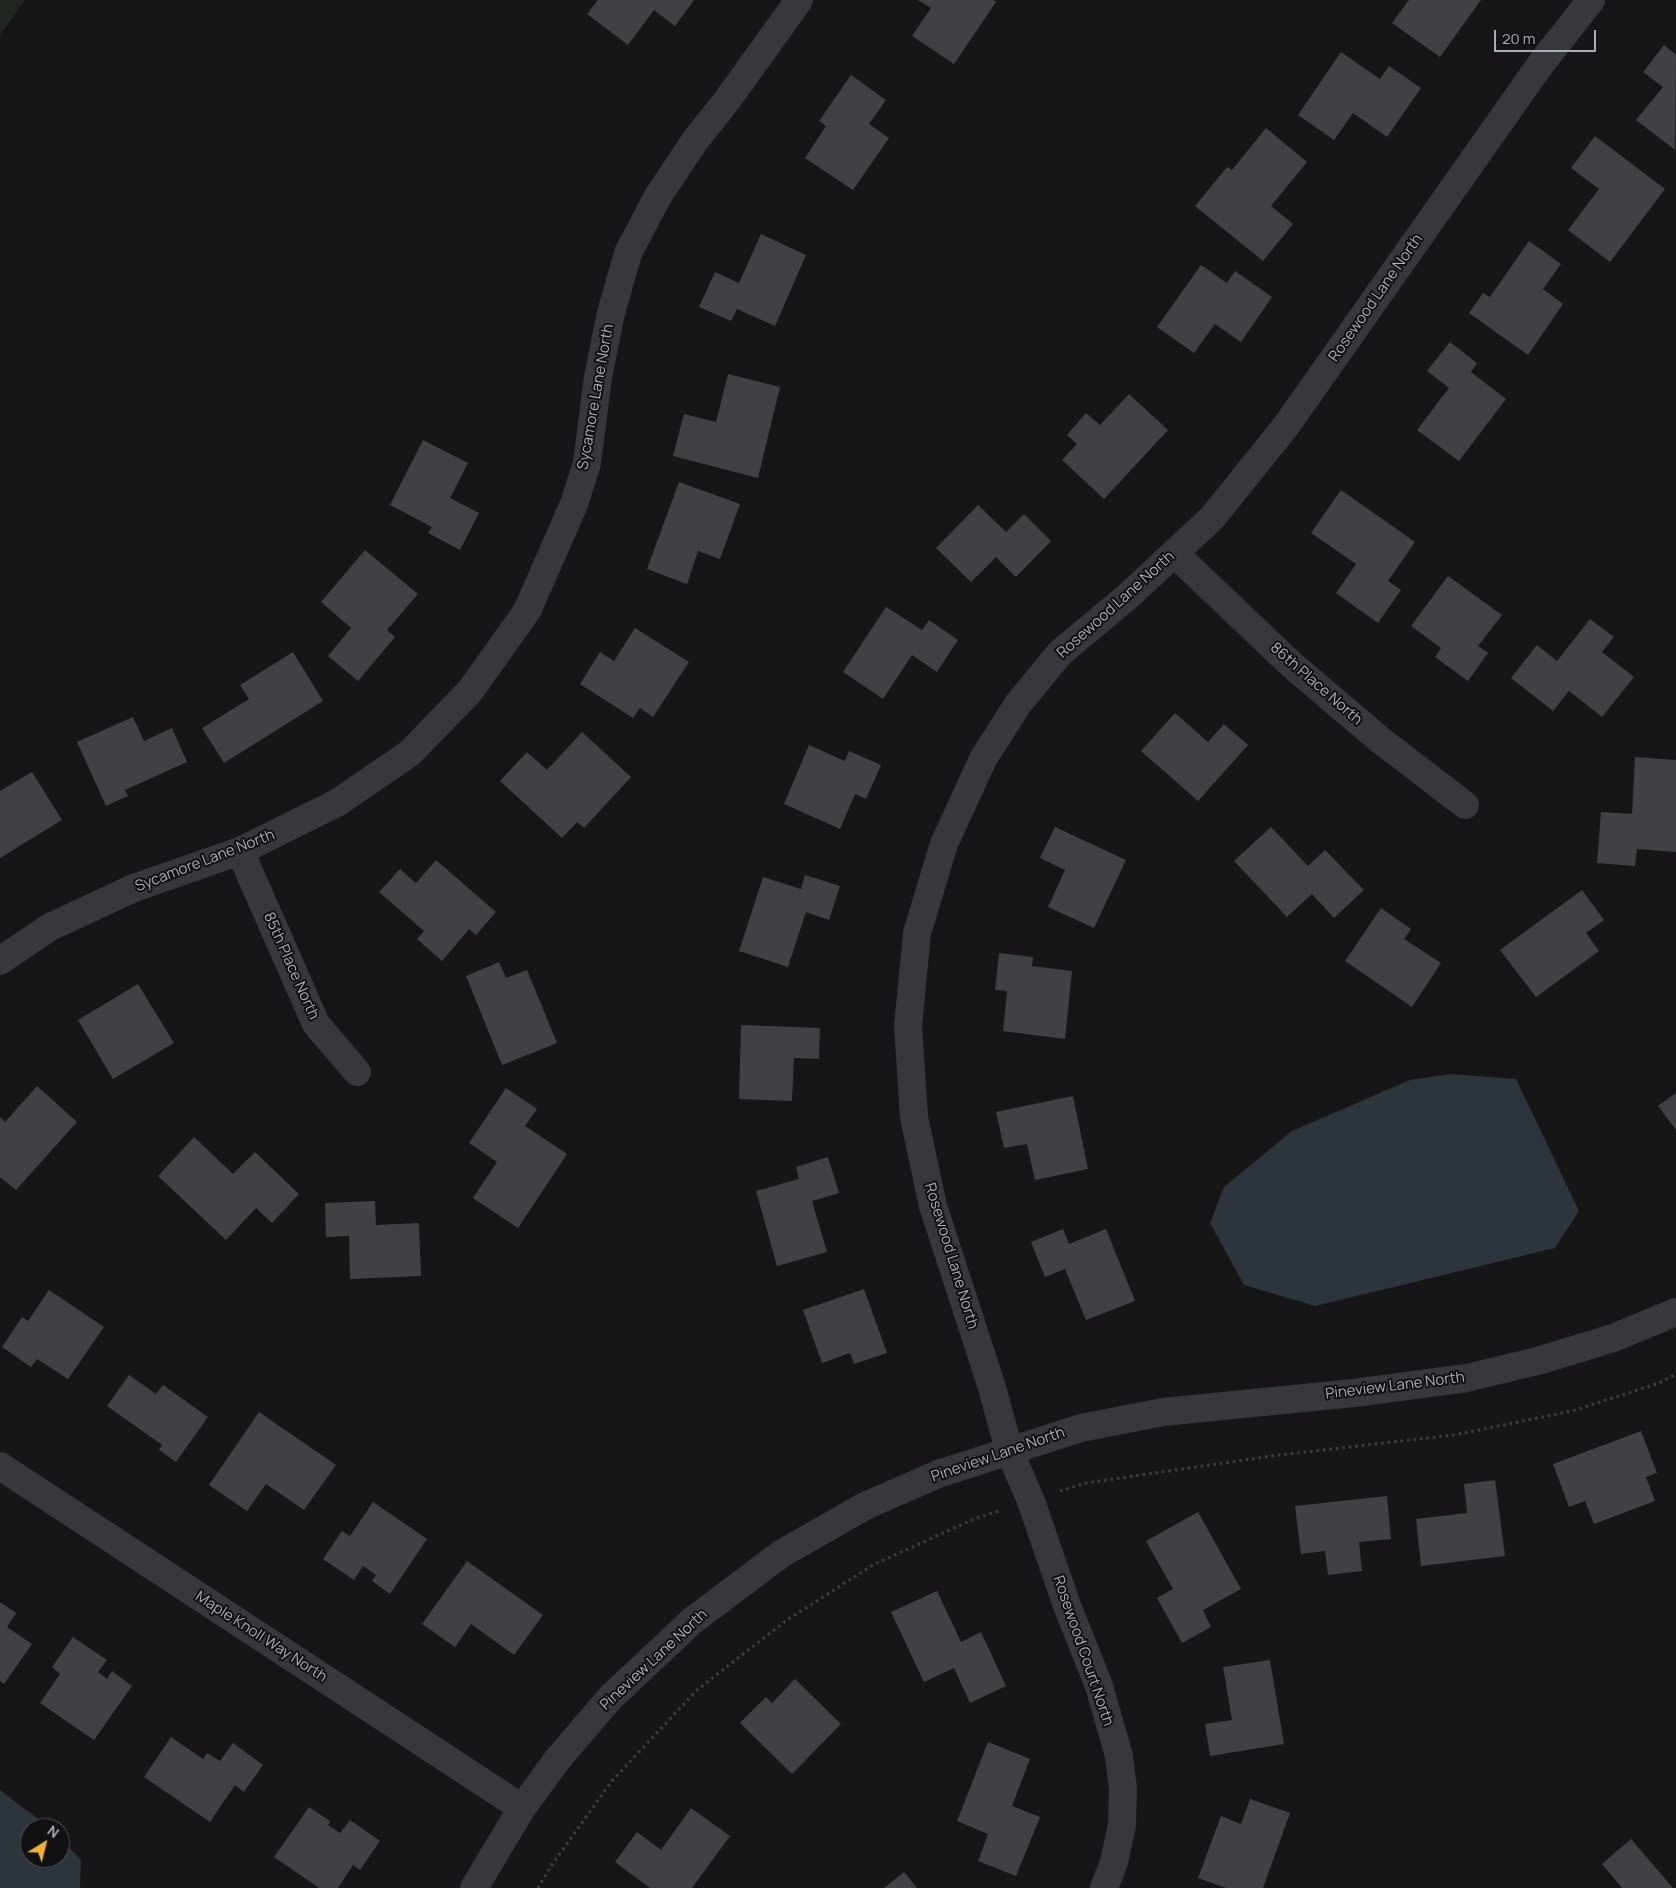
<!DOCTYPE html>
<html>
<head>
<meta charset="utf-8">
<style>
	body { margin:0 }
	#map { position:relative; width:1676px; height:1888px; overflow:hidden; background:#161618; font-family:Manrope,sans-serif }
	canvas { display:block }
	.north { position:absolute; left:20px; top:1818px; width:50px; height:50px; box-sizing:border-box; background:#111113; border:1px solid #4d4f55; border-radius:50%; rotate:36deg; font-size:14px; font-weight:700; line-height:20px; text-align:center; color:#a8adb8 }
	.north::after { content:''; display:block; margin:auto; width:18px; height:22px; background:#f2b134; clip-path:polygon(50% 0,100% 100%,50% 72%,0 100%) }
	.scale { position:absolute; left:1494px; top:30px; width:102px; height:22px; box-sizing:border-box; border:2px solid #a8adb8; border-top:0; padding-left:6px; font-size:15px; line-height:18px; white-space:nowrap; color:#a8adb8; -webkit-text-stroke:4px #111113; paint-order:stroke }
</style>
</head>
<body>
<div id="map">
<canvas width="1676" height="1888"></canvas>
<div class="north">N</div>
<div class="scale">20 m</div>
</div>
<script>
const g = document.querySelector('canvas').getContext('2d');
g.lineJoin = 'round';
function fill(path, color) { g.fillStyle = color; g.fill(path, 'evenodd'); }
const toPath = rows => new Path2D(rows.map(r => 'M' + r).join(''));
function trace(path, color, width, dash) { g.strokeStyle = color; g.lineWidth = width; g.lineCap = dash ? 'butt' : 'round'; g.setLineDash(dash || []); g.stroke(path); }
function label(font, color, halo, rows, align = 'center') {
  g.font = font + ' Manrope,sans-serif'; g.lineWidth = 4; g.setLineDash([]); g.textBaseline = 'middle'; g.strokeStyle = halo; g.fillStyle = color; for (const [text, x, y, turn = 0] of rows) {
    g.save(); g.translate(x, y); g.rotate((+turn || 0) * Math.PI / 180); g.textAlign = isNaN(turn) ? turn : align; if (halo) g.strokeText(text, 0, 0); g.fillText(text, 0, 0); g.restore();
  }
}
fill(toPath([
	[0,0,25,0,0,35]
]), '#1e261f');
fill(toPath([
	[1450,1074,1516,1079,1579,1211,1555,1248,1315,1306,1244,1285,1210,1223,1224,1187,1292,1131,1410,1080],
	[0,1790,50,1828,30,1828,30,1858,60,1858,60,1838,81,1860,80,1888,0,1888]
]), '#2c353c');
fill(toPath([
	[598,0,694,0,675,26,654,10,628,45,587,14],
	[918,0,993,0,996,2,954,64,912,36,931,8],
	[1409,0,1481,0,1440,57,1392,23],
	[1664,45,1676,55,1675,150,1636,120,1663,87,1643,72],
	[1341,52,1380,79,1389,66,1421,88,1387,137,1353,113,1334,140,1298,115],
	[851,75,886,100,869,124,889,138,853,190,805,158,826,126,819,121],
	[1266,128,1307,162,1271,206,1293,224,1263,261,1195,206,1227,167,1232,170],
	[1595,136,1665,189,1610,262,1568,230,1599,189,1571,168],
	[761,234,806,255,775,326,737,309,731,321,699,307,715,272,739,283],
	[1529,241,1561,264,1543,289,1563,304,1528,355,1469,313,1483,293,1490,297],
	[1201,265,1227,283,1235,271,1272,297,1241,342,1215,324,1194,353,1157,327],
	[1450,342,1477,363,1471,372,1506,399,1459,461,1417,430,1449,388,1427,371],
	[728,374,780,387,758,478,673,456,684,414,716,422],
	[1129,394,1168,430,1104,499,1062,460,1077,444,1067,435,1086,413,1100,425],
	[423,440,468,463,450,498,479,513,460,550,428,533,432,527,390,505],
	[679,482,740,504,720,559,698,551,687,584,647,569],
	[1341,490,1415,542,1388,581,1401,590,1378,623,1336,593,1356,564,1311,533],
	[978,505,1006,532,1024,514,1051,541,1016,577,996,557,971,582,936,548],
	[365,550,418,594,387,630,395,637,358,681,328,656,351,628,321,602],
	[1448,576,1502,615,1478,646,1488,653,1468,681,1435,657,1441,648,1411,626],
	[886,607,922,630,929,620,958,640,937,672,912,655,883,699,843,672],
	[1590,619,1614,637,1602,652,1634,677,1602,717,1569,691,1553,711,1511,678,1537,645,1557,661],
	[635,628,689,662,653,717,640,708,633,718,580,684,600,652,614,661],
	[293,652,323,701,224,763,202,728,249,699,240,685],
	[1175,713,1208,742,1224,724,1248,745,1198,801,1141,751],
	[133,717,144,741,172,728,187,762,125,790,128,796,106,806,77,742],
	[582,732,631,777,584,828,577,822,562,838,500,781,527,752,547,770],
	[809,745,845,761,849,751,881,765,866,799,855,794,840,829,784,804],
	[1635,757,1676,760,1676,852,1637,849,1635,866,1597,863,1601,812,1632,814],
	[32,772,62,820,0,858,0,791],
	[1055,827,1126,860,1094,928,1048,907,1065,870,1040,858],
	[1271,827,1308,866,1325,850,1364,890,1334,918,1312,894,1287,917,1234,861],
	[436,860,496,912,476,935,469,929,442,961,417,939,424,931,379,892,400,869,416,883],
	[805,875,840,886,829,920,806,912,788,967,739,951,763,877,801,889],
	[1582,890,1604,920,1586,933,1599,951,1536,997,1500,950],
	[1381,908,1411,929,1404,939,1441,963,1412,1007,1345,961],
	[999,953,1033,957,1032,966,1072,971,1065,1039,1003,1031,1007,991,995,990],
	[499,962,506,978,527,970,557,1043,502,1065,466,976],
	[138,984,174,1043,113,1079,78,1020],
	[741,1025,820,1028,819,1059,794,1058,792,1101,739,1099],
	[37,1086,77,1122,16,1190,0,1177,0,1117,5,1122],
	[506,1088,537,1109,525,1126,567,1154,518,1228,473,1198,497,1162,469,1143],
	[1676,1093,1676,1130,1658,1106],
	[1073,1096,1088,1169,1035,1180,1027,1144,1004,1148,996,1112],
	[194,1137,233,1174,255,1152,299,1194,272,1223,256,1208,226,1240,158,1176],
	[828,1157,839,1193,812,1201,827,1252,777,1266,756,1191,799,1179,796,1167],
	[375,1201,376,1225,419,1223,421,1276,350,1279,349,1236,326,1237,325,1203],
	[1063,1229,1069,1244,1106,1229,1135,1301,1086,1320,1065,1269,1045,1277,1031,1242],
	[864,1289,887,1353,854,1364,850,1353,822,1363,803,1310],
	[49,1290,104,1327,68,1379,37,1359,31,1367,2,1347,22,1317,28,1321],
	[129,1375,156,1394,163,1385,208,1417,176,1462,159,1450,162,1445,107,1406],
	[259,1412,336,1465,304,1510,266,1484,247,1511,209,1485],
	[1641,1431,1657,1473,1646,1477,1655,1501,1594,1524,1585,1501,1569,1507,1553,1464],
	[1495,1480,1505,1556,1421,1566,1416,1519,1467,1513,1464,1484],
	[1387,1496,1391,1539,1359,1542,1362,1571,1328,1575,1325,1551,1301,1554,1295,1506],
	[373,1502,427,1539,390,1594,372,1581,376,1575,363,1566,354,1580,323,1559,342,1531,350,1536],
	[1198,1512,1241,1589,1203,1610,1211,1627,1182,1643,1157,1598,1173,1589,1146,1541],
	[467,1561,543,1615,514,1655,471,1624,455,1647,422,1624],
	[937,1591,961,1642,981,1632,1006,1686,970,1703,954,1668,924,1682,891,1612],
	[0,1602,16,1613,7,1627,32,1644,4,1684,0,1681],
	[73,1637,107,1660,98,1672,107,1679,112,1671,132,1686,94,1740,40,1703,60,1674,52,1667],
	[1270,1660,1284,1744,1210,1756,1205,1724,1232,1720,1223,1667],
	[795,1679,841,1724,792,1774,740,1723,766,1697,772,1703],
	[171,1737,203,1759,207,1753,220,1761,233,1743,263,1765,244,1792,235,1785,210,1822,144,1777],
	[988,1742,1030,1759,1012,1806,1040,1817,1016,1876,978,1861,988,1834,957,1821],
	[1250,1799,1290,1813,1263,1888,1226,1888,1198,1878,1221,1816,1241,1824],
	[309,1807,330,1821,328,1825,340,1833,350,1820,380,1841,360,1870,353,1865,338,1888,319,1888,274,1857],
	[691,1808,730,1836,692,1888,650,1888,615,1862,637,1832,661,1850],
	[1631,1839,1673,1888,1622,1888,1602,1864],
	[904,1872,917,1888,884,1888]
]), '#404145');
trace(toPath([
	[1060,1491,1086,1483,1279,1455,1454,1435,1572,1411,1659,1383,1676,1374],
	[538,1888,551,1866,611,1782,697,1690,787,1620,873,1565,976,1518,1002,1510]
]), '#3d3f44', 3, [2.5, 4]);
trace(toPath([
	[1174,553,1292,665,1379,739,1465,805],
	[240,851,316,1024,357,1072],
	[0,961,50,927,134,888,240,851,337,803,410,753,470,691,527,611,574,504,587,463,598,377,611,313,628,253,658,196,694,142,728,99,799,0],
	[0,1466,522,1808],
	[474,1888,522,1808,557,1760,610,1698,692,1621,781,1554,865,1506,938,1474,1081,1428,1163,1412,1354,1393,1467,1378,1541,1360,1613,1338,1676,1312],
	[1104,1888,1114,1862,1122,1825,1123,1789,1119,1756,1099,1686,1066,1603,1031,1501,1009,1450,991,1384,933,1206,914,1117,908,1026,917,933,944,844,983,759,1018,704,1060,653,1127,597,1212,518,1286,426,1540,65,1591,0]
]), '#37383d', 28);
label('15px', '#a8adb8', '#111113', [
	["Rosewood Lane North",1376,298,-55],
	["Sycamore Lane North",596,397,-80],
	["Rosewood Lane North",1116,605,-42],
	["86th Place North",1316,684,41],
	["Sycamore Lane North",205,861,-21],
	["85th Place North",291,966,66],
	["Rosewood Lane North",951,1256,73],
	["Pineview Lane North",1395,1386,-7],
	["Pineview Lane North",998,1455,-19],
	["Maple Knoll Way North",261,1637,33],
	["Rosewood Court North",1083,1651,71],
	["Pineview Lane North",654,1660,-43]
]);
</script>
</body>
</html>
